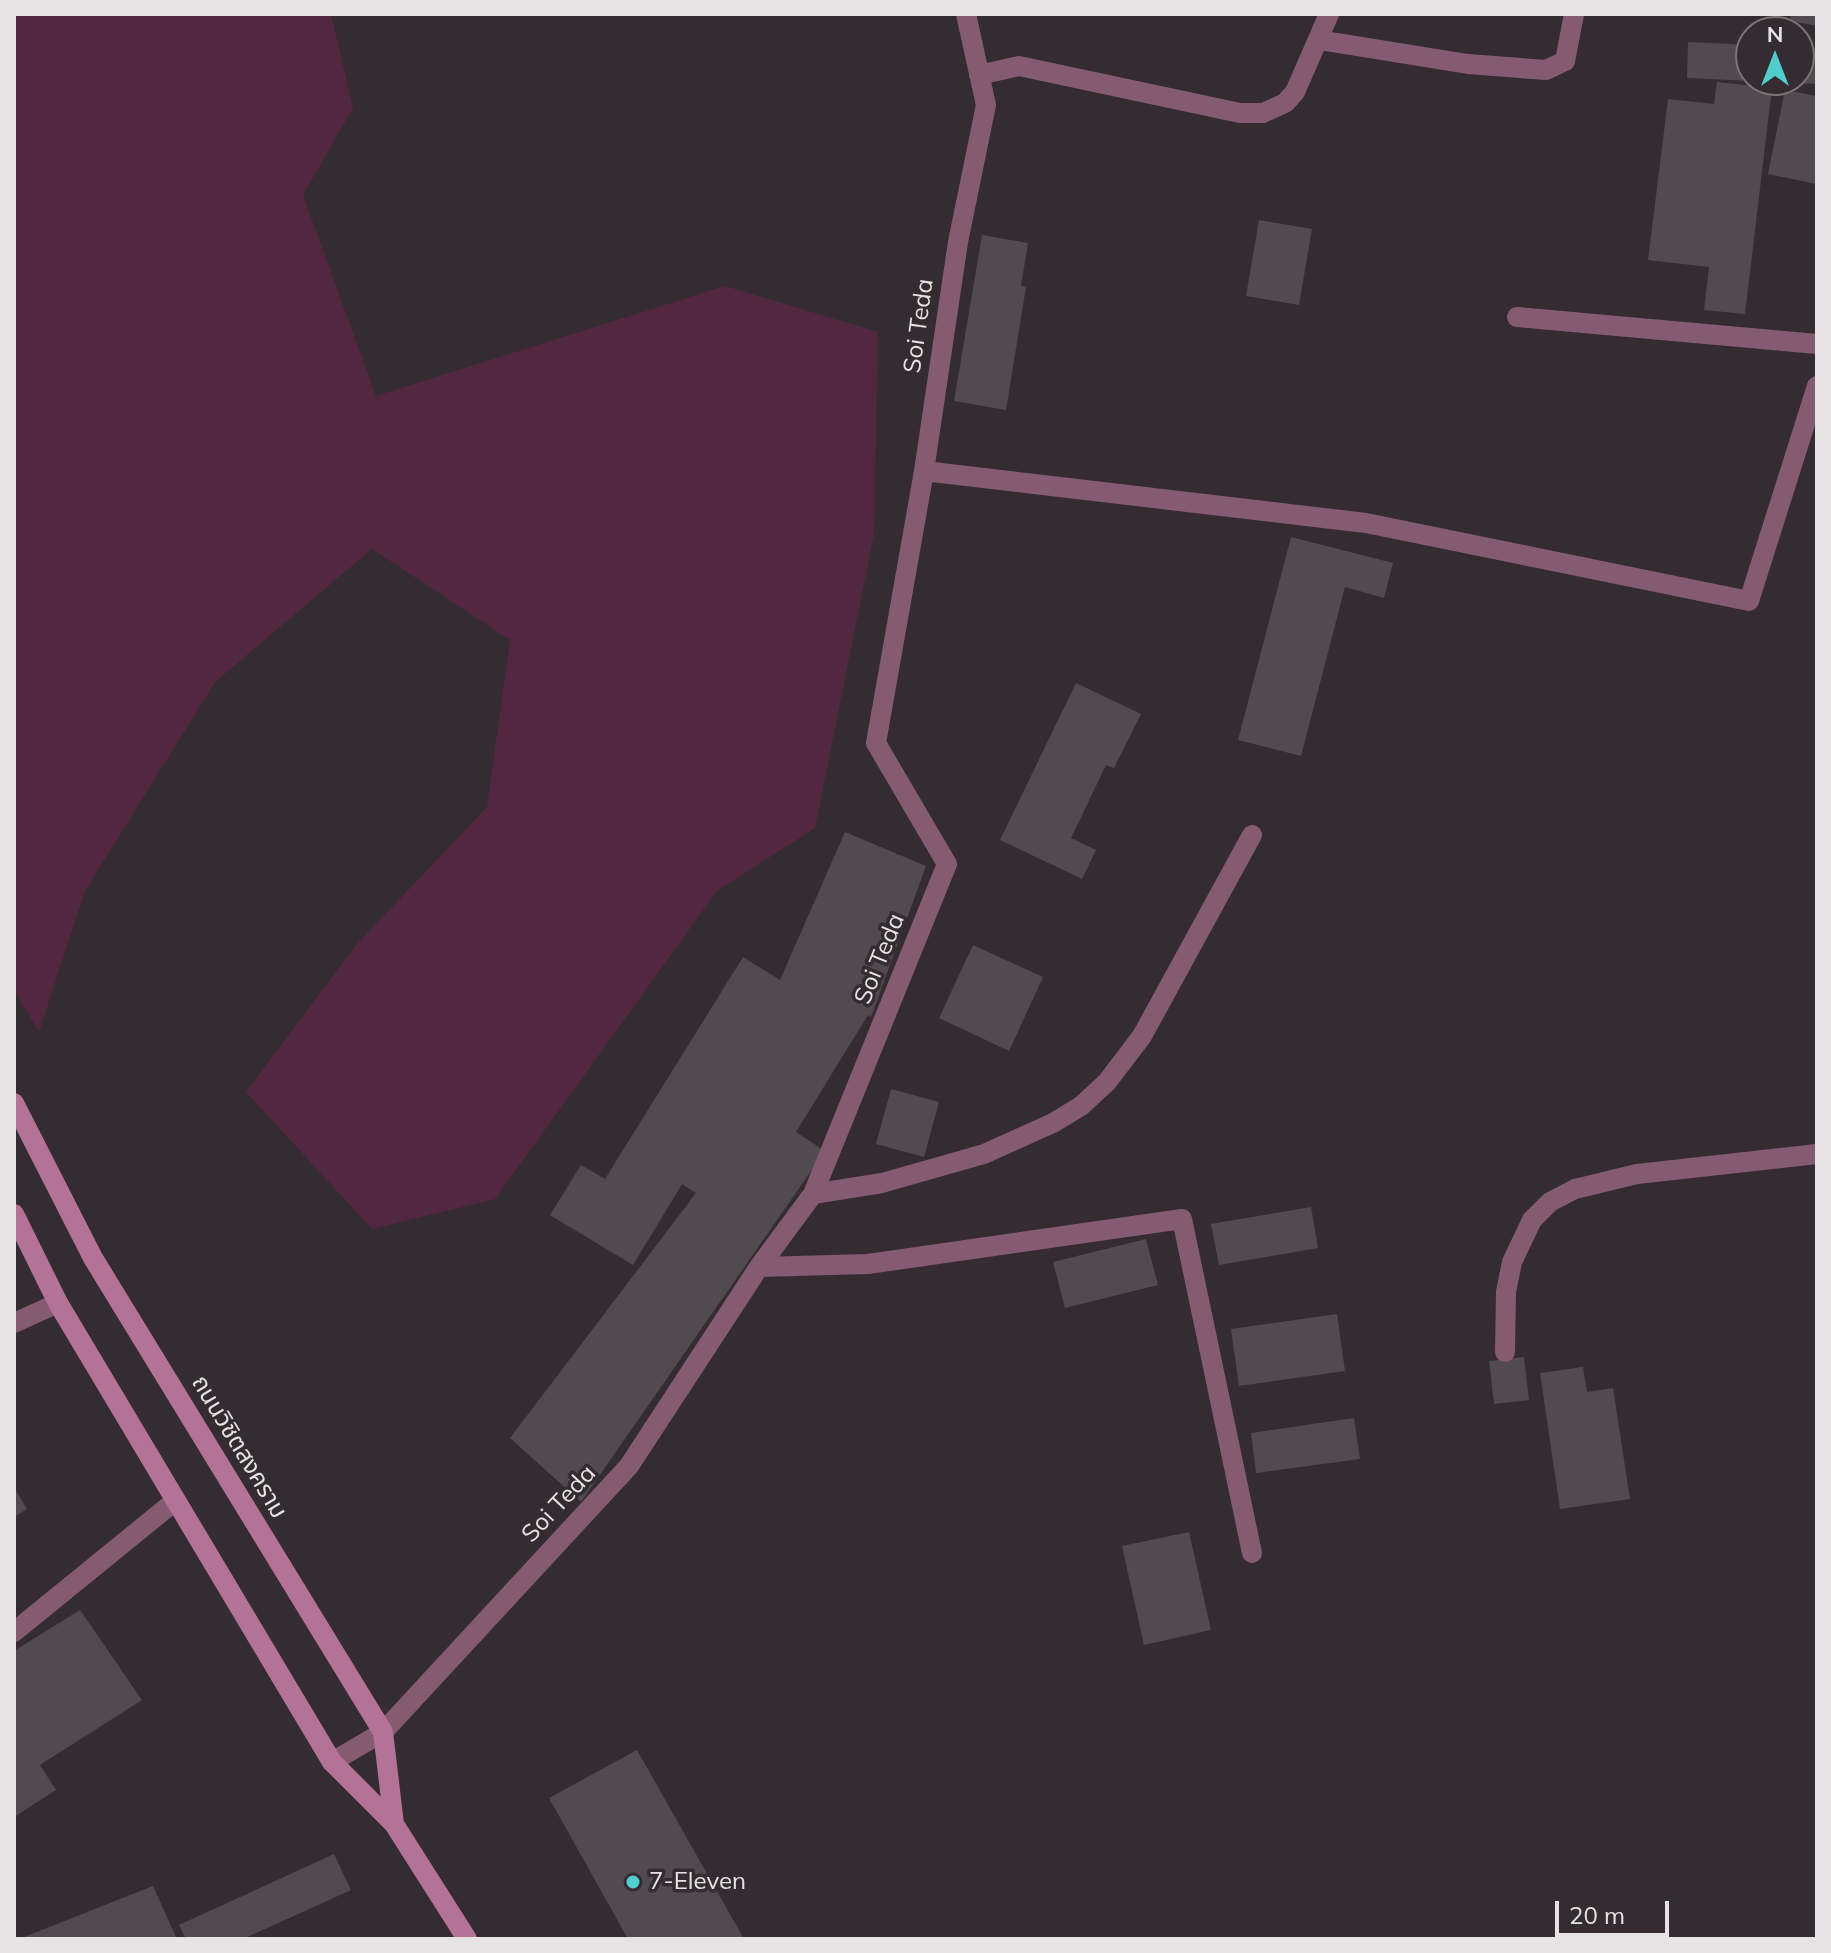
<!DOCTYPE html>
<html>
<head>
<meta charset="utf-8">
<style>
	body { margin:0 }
	#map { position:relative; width:1831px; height:1953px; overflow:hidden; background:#342c30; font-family:Mulish,sans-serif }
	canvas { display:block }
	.frame { position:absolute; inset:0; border:16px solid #e7e2e4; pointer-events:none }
	.north { position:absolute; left:1735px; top:16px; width:80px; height:80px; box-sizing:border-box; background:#342c30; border:2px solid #7c7578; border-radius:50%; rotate:0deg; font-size:22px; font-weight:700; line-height:32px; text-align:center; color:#e7e2e4 }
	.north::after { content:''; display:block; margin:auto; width:28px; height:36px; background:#52cdce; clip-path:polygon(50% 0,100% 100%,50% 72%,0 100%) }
	.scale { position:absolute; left:1555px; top:1901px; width:114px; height:36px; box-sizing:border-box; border:4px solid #e7e2e4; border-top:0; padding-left:10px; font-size:24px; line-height:28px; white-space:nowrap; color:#e7e2e4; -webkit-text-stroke:6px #342c30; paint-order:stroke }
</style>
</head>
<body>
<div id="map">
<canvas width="1831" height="1953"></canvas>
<div class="frame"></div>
<div class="north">N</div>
<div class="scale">20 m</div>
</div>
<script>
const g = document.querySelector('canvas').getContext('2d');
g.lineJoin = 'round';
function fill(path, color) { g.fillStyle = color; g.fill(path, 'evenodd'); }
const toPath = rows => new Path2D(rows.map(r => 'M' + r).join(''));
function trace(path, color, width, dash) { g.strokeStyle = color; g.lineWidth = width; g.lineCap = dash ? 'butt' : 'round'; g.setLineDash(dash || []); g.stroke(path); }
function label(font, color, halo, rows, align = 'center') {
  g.font = font + ' Mulish,"Noto Sans Thai",sans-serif'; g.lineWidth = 7; g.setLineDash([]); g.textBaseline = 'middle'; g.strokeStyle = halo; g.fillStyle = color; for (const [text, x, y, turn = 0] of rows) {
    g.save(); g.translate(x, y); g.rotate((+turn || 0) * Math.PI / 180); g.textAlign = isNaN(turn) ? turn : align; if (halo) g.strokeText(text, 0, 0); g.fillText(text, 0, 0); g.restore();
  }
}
fill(toPath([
	[14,14,331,14,353,108,303,195,376,396,725,286,878,332,874,534,815,828,717,891,495,1199,372,1229,246,1092,357,944,487,807,510,640,372,549,215,682,85,891,39,1032,14,989]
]), '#542741');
fill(toPath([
	[1791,14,1817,14,1817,26,1790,21],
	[1688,42,1751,45,1751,81,1687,78],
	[1799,47,1817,48,1817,84,1779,82,1799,80],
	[1717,82,1772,88,1745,314,1704,310,1709,267,1648,260,1668,99,1714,104],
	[1785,90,1817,96,1817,184,1768,174],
	[1259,220,1312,229,1299,305,1246,296],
	[982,235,1028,243,1021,286,1026,287,1006,410,954,401],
	[1291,537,1393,563,1384,598,1345,587,1301,756,1238,740],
	[1076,683,1141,714,1114,768,1106,765,1071,838,1096,850,1082,879,1000,840],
	[845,832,926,866,871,1017,868,1015,796,1132,825,1151,581,1502,510,1438,696,1193,682,1184,633,1265,550,1215,581,1165,605,1179,743,957,780,980],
	[973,945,1043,977,1009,1051,939,1018],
	[891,1089,939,1102,924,1157,876,1144],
	[1311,1207,1318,1248,1219,1265,1211,1224],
	[1146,1239,1158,1285,1065,1308,1053,1262],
	[1337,1314,1345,1371,1239,1386,1231,1329],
	[1524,1357,1529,1400,1494,1404,1489,1361],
	[1583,1367,1587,1392,1613,1388,1630,1499,1560,1509,1540,1373],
	[1354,1418,1360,1459,1256,1473,1251,1433],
	[14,1487,27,1509,14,1517],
	[1189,1532,1211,1630,1144,1645,1122,1546],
	[80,1610,142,1700,40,1765,56,1790,14,1817,14,1651],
	[637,1750,744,1939,628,1939,549,1798],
	[334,1854,351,1890,243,1939,186,1939,179,1925],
	[153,1886,177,1939,19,1939]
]), '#524a4e');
trace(toPath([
	[1319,40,1468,64,1546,70,1565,61,1574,14],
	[979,75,1019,66,1240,113,1263,113,1285,103,1295,92,1329,14],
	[1517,317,1817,344],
	[924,471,1366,523,1749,601,1817,386],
	[813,1194,882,1183,984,1154,1053,1123,1081,1106,1107,1082,1142,1036,1252,835],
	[759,1267,868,1264,1182,1219,1252,1553],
	[14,1323,58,1303],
	[1505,1352,1506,1292,1512,1262,1532,1220,1550,1202,1575,1189,1637,1174,1817,1154],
	[14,1632,175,1501],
	[332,1762,383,1732,629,1466,759,1267,813,1194,947,864,876,743,924,471,958,242,986,105,966,14]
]), '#855b72', 20);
trace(toPath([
	[14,1103,93,1258,383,1732,394,1824],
	[14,1214,58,1303,332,1762,394,1824,467,1939]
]), '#b57297', 20);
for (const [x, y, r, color] of [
	[633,1882,8,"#52cdce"]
]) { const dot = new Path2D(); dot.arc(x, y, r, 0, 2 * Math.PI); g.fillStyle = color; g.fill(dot); trace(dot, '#342c30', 3); }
label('24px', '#e7e2e4', '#342c30', [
	["Soi Teda",919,326,-82],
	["Soi Teda",880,959,-68],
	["ถนนวิชิตสงคราม",239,1447,59],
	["Soi Teda",559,1504,-47]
]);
label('24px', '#e7e2e4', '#342c30', [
	["7-Eleven",649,1882]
], 'left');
</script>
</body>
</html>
